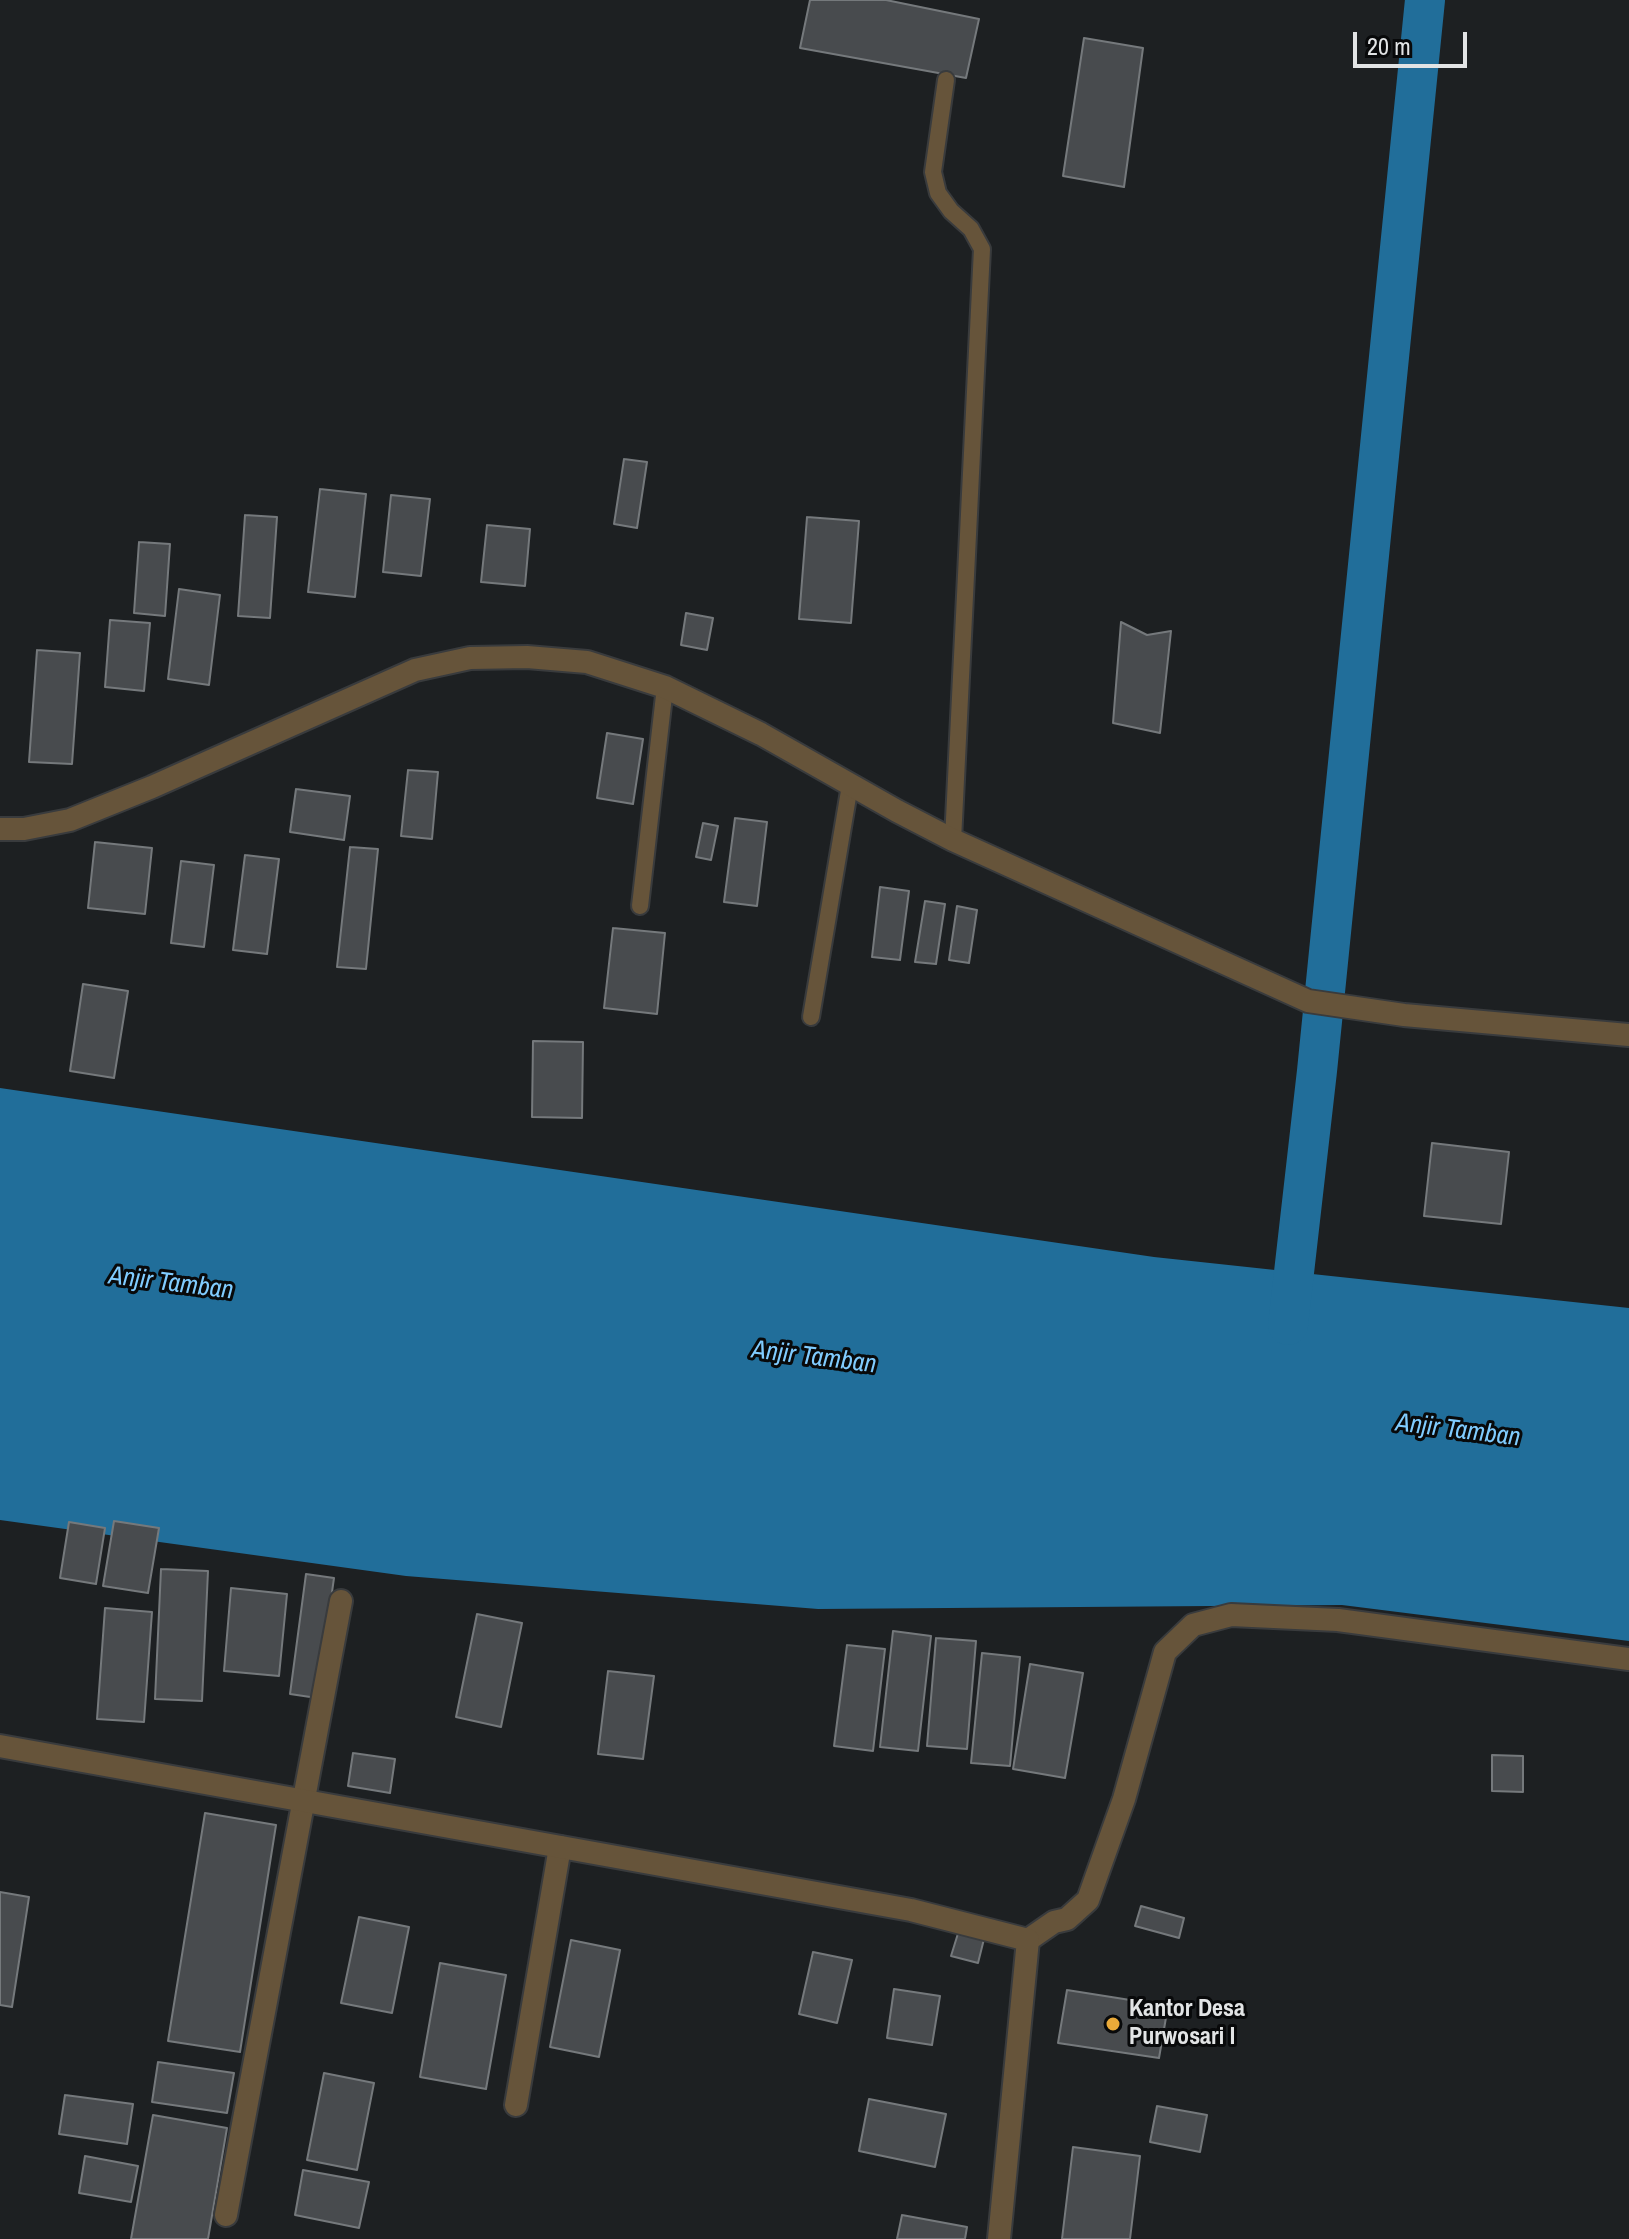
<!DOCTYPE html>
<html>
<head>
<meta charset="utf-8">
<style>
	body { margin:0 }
	#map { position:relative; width:1629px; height:2239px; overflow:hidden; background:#1d2022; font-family:"Archivo Narrow",sans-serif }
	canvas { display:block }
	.scale { position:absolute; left:1353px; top:32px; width:114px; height:36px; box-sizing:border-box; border:4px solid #e2e4e5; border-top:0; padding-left:10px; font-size:24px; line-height:28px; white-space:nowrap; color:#e2e4e5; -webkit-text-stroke:6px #08090a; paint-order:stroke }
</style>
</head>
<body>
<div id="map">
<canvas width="1629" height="2239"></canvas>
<div class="scale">20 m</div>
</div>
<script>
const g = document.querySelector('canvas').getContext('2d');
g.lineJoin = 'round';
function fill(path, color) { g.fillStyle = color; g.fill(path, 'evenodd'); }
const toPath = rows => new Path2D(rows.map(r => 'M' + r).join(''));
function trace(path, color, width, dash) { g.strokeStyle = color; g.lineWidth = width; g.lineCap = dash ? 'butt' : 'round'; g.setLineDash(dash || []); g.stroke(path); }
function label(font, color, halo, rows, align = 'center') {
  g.font = font + ' "Archivo Narrow",sans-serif'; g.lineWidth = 6; g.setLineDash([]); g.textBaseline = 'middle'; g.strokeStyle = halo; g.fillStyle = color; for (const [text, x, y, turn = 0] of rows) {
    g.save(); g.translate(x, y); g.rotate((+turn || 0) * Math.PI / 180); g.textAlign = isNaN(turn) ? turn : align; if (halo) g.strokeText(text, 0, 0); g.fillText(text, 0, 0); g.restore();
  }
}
fill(toPath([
	[0,1088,1154,1257,1629,1308,1629,1641,1342,1605,818,1609,406,1576,0,1520]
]), '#216e9a');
trace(toPath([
	[1288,1325,1317,1071,1425,0]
]), '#216e9a', 40);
const building = toPath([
	[810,0,886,0,979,19,966,78,800,48,810,0],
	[1084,38,1143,48,1124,187,1063,176,1084,38],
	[624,459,647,462,637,528,614,524,624,459],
	[320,489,366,494,355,597,308,592,320,489],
	[391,495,430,499,421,576,383,572,391,495],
	[245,515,277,517,270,618,238,616,245,515],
	[807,517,859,521,851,623,799,619,807,517],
	[487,525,530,529,525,586,481,582,487,525],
	[139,542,170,544,165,616,134,613,139,542],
	[179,589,220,595,209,685,168,679,179,589],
	[686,613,713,618,707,650,681,645,686,613],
	[110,620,150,623,144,691,105,687,110,620],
	[1121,622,1147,635,1171,631,1160,733,1113,723,1121,622],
	[37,650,80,653,72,764,29,762,37,650],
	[607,733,643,739,633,804,597,798,607,733],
	[408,770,438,772,432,839,401,836,408,770],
	[296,789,350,796,344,840,290,832,296,789],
	[735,818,767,822,757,906,724,902,735,818],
	[703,823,718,826,711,860,696,857,703,823],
	[95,842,152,848,145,914,88,908,95,842],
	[350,847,378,849,366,969,337,967,350,847],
	[245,855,279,859,267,954,233,950,245,855],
	[181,861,214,865,204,947,171,943,181,861],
	[880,887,909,891,900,960,872,957,880,887],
	[925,901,945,904,936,964,915,962,925,901],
	[957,906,977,910,969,963,949,960,957,906],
	[613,928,665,933,657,1014,604,1008,613,928],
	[83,984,128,991,114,1078,70,1071,83,984],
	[533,1041,583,1042,582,1118,532,1117,533,1041],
	[1432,1143,1509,1152,1501,1224,1424,1216,1432,1143],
	[114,1521,159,1528,148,1593,103,1586,114,1521],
	[69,1522,105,1528,96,1584,60,1578,69,1522],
	[161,1569,208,1571,202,1701,155,1699,161,1569],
	[306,1574,334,1578,317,1698,290,1694,306,1574],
	[231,1588,287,1594,279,1676,224,1671,231,1588],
	[105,1608,152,1612,144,1722,97,1719,105,1608],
	[477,1614,522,1623,501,1727,456,1717,477,1614],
	[893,1631,931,1636,918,1751,880,1747,893,1631],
	[936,1638,976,1641,967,1749,927,1746,936,1638],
	[847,1645,885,1649,873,1751,834,1746,847,1645],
	[982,1653,1020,1657,1010,1766,971,1763,982,1653],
	[1030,1664,1083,1673,1065,1778,1013,1769,1030,1664],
	[608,1671,654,1676,643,1759,598,1754,608,1671],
	[353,1753,395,1759,390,1793,348,1786,353,1753],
	[1492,1755,1523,1756,1523,1792,1492,1791,1492,1755],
	[205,1813,276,1825,240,2052,168,2041,205,1813],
	[0,1892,29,1897,12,2007,0,2005,0,1892],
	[1141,1906,1184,1918,1179,1938,1135,1926,1141,1906],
	[359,1917,409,1927,392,2013,341,2003,359,1917],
	[960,1927,985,1935,978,1963,951,1956,960,1927],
	[571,1940,620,1950,599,2057,550,2047,571,1940],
	[813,1952,852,1960,837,2023,799,2014,813,1952],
	[440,1963,506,1975,486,2089,420,2077,440,1963],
	[894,1989,940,1996,932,2045,887,2038,894,1989],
	[1067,1990,1168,2006,1159,2058,1058,2043,1067,1990],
	[158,2062,234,2073,227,2113,152,2102,158,2062],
	[324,2073,374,2083,357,2170,307,2160,324,2073],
	[65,2095,133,2104,127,2144,59,2134,65,2095],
	[869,2099,946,2114,935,2167,859,2151,869,2099],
	[1157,2106,1207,2115,1200,2152,1150,2142,1157,2106],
	[153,2115,227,2128,208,2239,131,2239,153,2115],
	[1073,2147,1140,2156,1130,2239,1062,2239,1073,2147],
	[85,2156,138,2166,131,2202,79,2193,85,2156],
	[303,2170,369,2182,359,2228,295,2215,303,2170],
	[902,2215,967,2227,965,2239,897,2239,902,2215]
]);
fill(building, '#484b4e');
trace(building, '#75797c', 2);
const service = toPath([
	[946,80,933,172,938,193,951,211,971,229,982,249,953,840],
	[640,906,665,687],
	[811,1017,850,785]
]);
const minor = toPath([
	[0,829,24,829,70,820,152,787,415,670,470,658,527,657,587,662,665,687,761,734,897,811,953,840,1308,1001,1404,1015,1629,1035],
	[1028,1940,1054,1922,1067,1919,1088,1900,1124,1799,1165,1652,1193,1625,1231,1615,1338,1620,1629,1659],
	[516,2105,560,1847],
	[226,2215,341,1601]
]);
const tertiary = toPath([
	[0,1746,911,1910,1028,1940,999,2239]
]);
trace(service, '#393b3d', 20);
trace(minor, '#393b3d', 26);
trace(tertiary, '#393b3d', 26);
trace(service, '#66543a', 16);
trace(minor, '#66543a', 22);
trace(tertiary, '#66543a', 22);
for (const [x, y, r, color] of [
	[1113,2024,8,"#eaaa39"]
]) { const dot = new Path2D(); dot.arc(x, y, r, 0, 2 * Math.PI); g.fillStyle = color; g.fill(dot); trace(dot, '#08090a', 3); }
label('bold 24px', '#e2e4e5', '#08090a', [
	["Kantor Desa",1129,2010],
	["Purwosari I",1129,2038]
], 'left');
label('italic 26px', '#80ccff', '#08090a', [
	["Anjir Tamban",171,1284,7],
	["Anjir Tamban",814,1358,7],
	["Anjir Tamban",1458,1431,7]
]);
</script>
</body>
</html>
